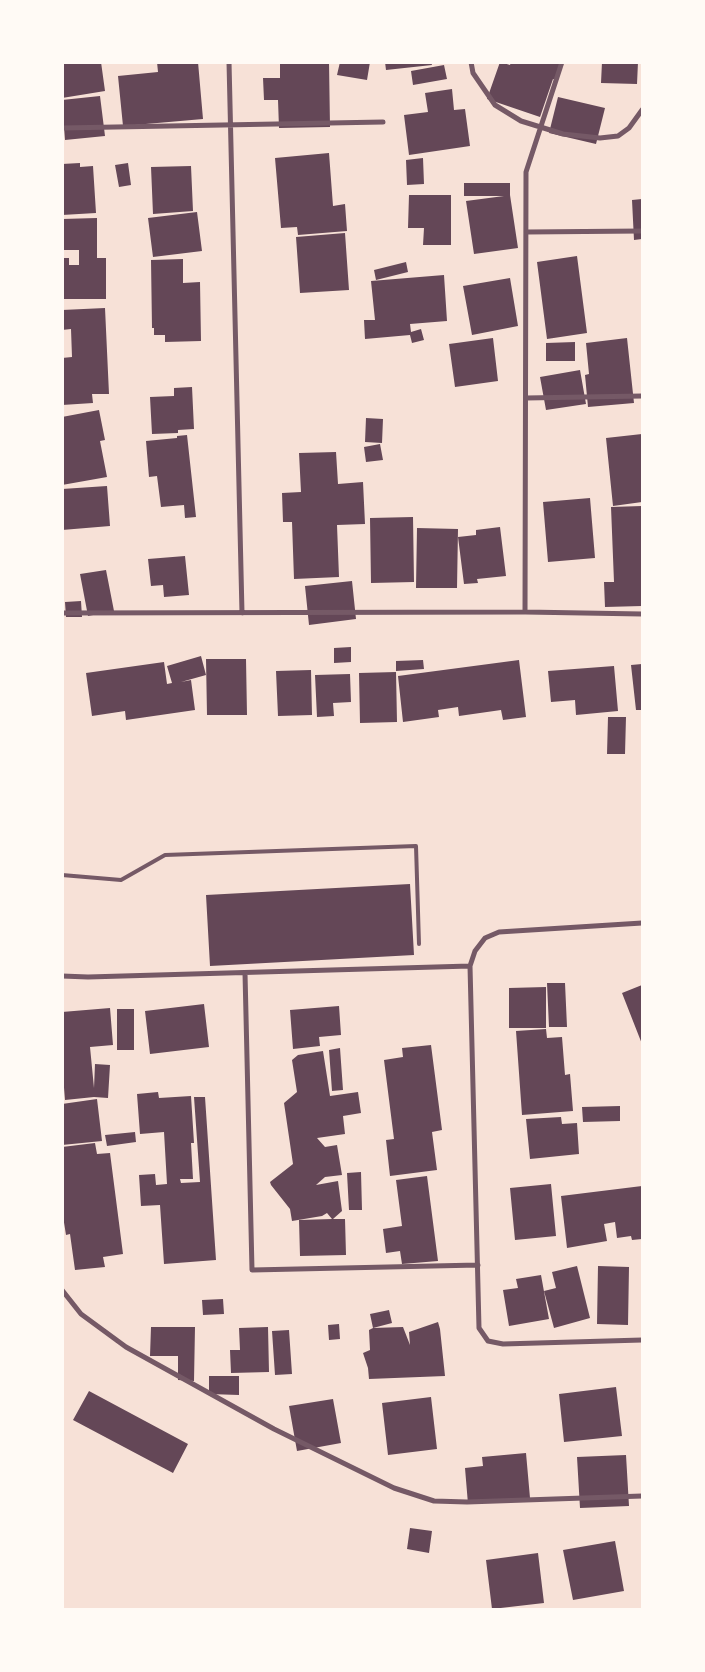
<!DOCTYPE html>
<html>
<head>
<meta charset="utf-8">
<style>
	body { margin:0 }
	#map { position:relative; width:705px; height:1672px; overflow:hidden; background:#f7e1d7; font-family:"DejaVu Sans",sans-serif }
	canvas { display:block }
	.frame { position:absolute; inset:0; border:64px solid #fffaf5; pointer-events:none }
</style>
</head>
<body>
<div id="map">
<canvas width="705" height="1672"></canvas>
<div class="frame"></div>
</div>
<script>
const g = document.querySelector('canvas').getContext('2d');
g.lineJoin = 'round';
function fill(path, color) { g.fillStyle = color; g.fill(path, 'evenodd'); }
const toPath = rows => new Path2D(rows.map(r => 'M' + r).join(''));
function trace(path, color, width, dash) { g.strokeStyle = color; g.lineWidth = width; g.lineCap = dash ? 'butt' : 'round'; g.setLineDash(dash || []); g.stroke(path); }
fill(toPath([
	[62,62,101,62,105,91,62,98],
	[157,62,198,62,203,119,123,126,118,76,158,72],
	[280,62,329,62,330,127,279,128,278,100,264,100,263,78,280,78],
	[340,62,370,62,367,80,337,75],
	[385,62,431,62,432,65,386,70],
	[500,62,510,65,511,62,563,62,557,80,553,79,540,117,487,99],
	[602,62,638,62,637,84,601,83],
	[444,65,447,79,413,85,411,71],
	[452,89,454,110,465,109,470,146,409,155,404,115,428,112,425,93],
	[100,96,105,136,65,140,62,100],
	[558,97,605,108,596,144,549,133],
	[329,153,333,206,345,204,347,231,298,235,297,227,281,228,275,158],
	[423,158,424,184,407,185,406,160],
	[80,163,80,167,93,166,96,213,62,215,62,164],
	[128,163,131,185,119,187,115,165],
	[191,166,193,211,153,214,151,167],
	[464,183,510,183,510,195,518,248,474,254,466,201,504,196,464,196],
	[409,195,451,195,451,245,423,245,424,228,408,228],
	[642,199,642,239,634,240,632,200],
	[197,212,202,251,153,257,148,218],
	[97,218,97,258,106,258,106,299,62,299,62,258,69,258,69,265,79,265,79,250,62,250,62,219],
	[345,233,349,290,300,293,296,237],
	[577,256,587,333,547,339,537,262],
	[183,259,183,283,200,282,201,341,165,342,165,335,154,335,154,328,152,328,151,260],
	[406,262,408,272,376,280,374,270],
	[444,275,447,321,410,324,411,332,421,329,424,340,412,343,410,335,365,339,364,320,375,320,371,281],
	[510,278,518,326,472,335,463,286],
	[105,308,109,394,92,394,93,403,62,405,62,358,72,357,71,329,62,330,62,310],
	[493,338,498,381,455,387,449,344],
	[627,338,634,403,588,407,585,375,589,374,586,343],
	[575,342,575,361,546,361,546,343],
	[580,370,586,404,546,410,540,377],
	[192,387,194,429,178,430,178,433,152,434,150,397,174,396,174,388],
	[99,410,105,440,100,441,107,477,62,485,62,417],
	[366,418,383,419,382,443,365,442],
	[642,434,642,502,613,506,606,438],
	[187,435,196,517,185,518,184,505,161,507,157,476,149,477,146,441,177,438,177,436],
	[380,444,383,460,366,462,364,447],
	[336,452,338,484,363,482,365,524,337,525,339,577,294,579,292,522,283,522,282,493,301,492,299,453],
	[107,486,110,526,62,530,62,489],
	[590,498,595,558,548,562,543,502],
	[642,506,642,606,605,607,604,582,614,582,611,507],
	[413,517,414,582,371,583,370,518],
	[500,527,506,576,477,579,478,583,464,584,458,537,476,535,476,530],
	[417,528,458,529,457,588,416,588],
	[185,556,189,595,164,597,163,585,151,586,148,559],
	[106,570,114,611,88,616,80,574],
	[352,581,356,619,309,625,305,586],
	[81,601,82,617,66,617,65,602],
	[351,647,351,662,334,663,334,648],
	[201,656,206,675,181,682,191,680,195,710,126,720,125,711,92,716,86,673,164,662,167,684,172,683,167,666],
	[206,659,246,659,247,715,207,715],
	[423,660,424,669,396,671,396,661],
	[519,660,526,717,503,720,501,710,459,716,458,707,438,710,439,717,403,722,398,676],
	[642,664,642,710,636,710,631,665],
	[614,666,618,711,576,715,575,700,551,702,548,671],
	[311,670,312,715,278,716,276,671],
	[396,672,397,722,360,723,359,673],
	[350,674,351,702,333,703,334,716,317,717,315,675],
	[608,717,626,717,625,754,607,754],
	[410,884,414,955,210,966,206,895],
	[547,983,565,983,567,1027,549,1027],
	[642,985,642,1044,622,993],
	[546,987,546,1028,509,1028,509,988],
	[204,1004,209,1047,150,1054,145,1011],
	[339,1006,341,1035,319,1037,320,1046,293,1049,290,1010],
	[110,1008,113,1045,90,1047,94,1088,95,1064,110,1065,108,1098,94,1097,65,1100,62,1063,62,1012],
	[117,1009,134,1009,134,1050,117,1050],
	[546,1029,547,1038,562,1037,565,1075,570,1074,573,1111,522,1115,516,1031],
	[431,1045,442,1130,432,1132,437,1170,390,1176,386,1140,394,1139,384,1060,403,1057,402,1048],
	[340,1048,343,1090,332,1091,329,1050],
	[323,1051,330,1096,358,1092,361,1113,343,1116,345,1134,317,1138,325,1147,337,1145,342,1175,325,1177,316,1185,338,1181,342,1211,333,1219,345,1219,346,1255,300,1256,299,1220,332,1219,327,1213,322,1216,292,1221,290,1209,271,1185,270,1182,293,1164,284,1103,297,1092,292,1060,298,1055],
	[158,1092,159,1098,191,1096,194,1143,191,1143,193,1179,180,1179,181,1183,200,1182,194,1097,205,1097,216,1260,164,1264,160,1205,141,1206,139,1175,155,1174,156,1185,167,1184,164,1132,140,1134,137,1094],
	[97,1099,102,1141,62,1145,62,1104],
	[620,1106,620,1121,583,1122,582,1107],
	[561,1117,562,1124,577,1123,579,1154,530,1159,526,1119],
	[135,1132,136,1142,107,1146,105,1135],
	[95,1143,97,1154,110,1153,123,1254,103,1257,105,1267,75,1270,70,1234,66,1235,62,1210,62,1147],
	[361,1172,362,1210,349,1210,347,1173],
	[427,1176,438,1261,402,1264,400,1251,386,1253,383,1229,402,1226,396,1180],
	[551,1184,556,1236,515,1240,510,1188],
	[642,1186,642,1239,632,1240,631,1236,617,1238,615,1222,604,1224,607,1241,567,1248,561,1196],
	[577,1266,590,1318,554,1328,544,1291,556,1288,552,1272],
	[598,1266,629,1267,628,1325,597,1324],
	[541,1275,549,1319,509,1326,503,1290,518,1288,516,1279],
	[223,1299,224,1314,203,1315,202,1300],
	[389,1310,392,1323,373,1328,370,1314],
	[438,1322,440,1329,445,1376,369,1379,368,1368,363,1353,370,1350,369,1330,373,1328,403,1327,410,1345,409,1332],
	[339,1324,340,1339,329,1340,328,1325],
	[151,1327,195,1327,194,1381,178,1380,178,1356,150,1356],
	[268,1327,269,1372,231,1373,230,1350,240,1350,239,1328],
	[289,1330,292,1374,275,1375,272,1331],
	[209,1376,239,1376,239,1395,209,1394],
	[616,1387,622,1436,564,1442,559,1394],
	[89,1391,188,1444,173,1473,73,1420],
	[431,1397,437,1449,388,1455,382,1403],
	[333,1399,341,1443,297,1451,289,1406],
	[526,1453,530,1498,468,1504,465,1468,483,1466,482,1457],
	[626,1455,629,1506,580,1508,577,1457],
	[410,1528,432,1531,429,1553,407,1549],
	[615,1541,624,1591,573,1600,563,1550],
	[538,1553,544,1603,492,1609,486,1560]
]), '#644757');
trace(toPath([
	[62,875,121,880,165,855,416,846,419,944]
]), '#755966', 4);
trace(toPath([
	[229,62,242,613],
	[471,62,473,73,495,105,521,121,563,134,600,138,618,136,629,128,642,110],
	[62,128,383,122],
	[527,232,642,231],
	[526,398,642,396],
	[525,612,526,172,562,62],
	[62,613,525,612,642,614],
	[642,923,499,932,485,938,475,951,470,966,479,1328,488,1341,503,1344,642,1340],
	[245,973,252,1270,478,1265],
	[62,976,88,977,470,966],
	[62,1290,81,1314,126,1347,274,1429,394,1488,434,1501,467,1502,642,1496]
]), '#755966', 5);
</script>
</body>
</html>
